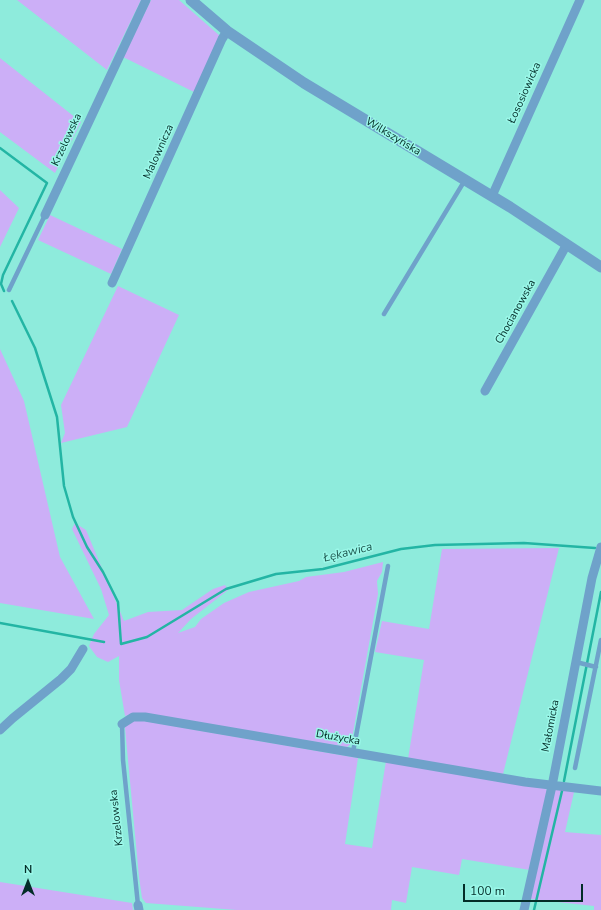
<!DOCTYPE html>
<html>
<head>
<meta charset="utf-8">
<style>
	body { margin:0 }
	#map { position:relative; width:601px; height:910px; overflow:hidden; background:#8eebdc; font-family:"Nunito Sans",sans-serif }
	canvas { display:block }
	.north { position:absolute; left:8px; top:862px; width:40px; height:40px; -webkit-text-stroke:3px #9bf8e9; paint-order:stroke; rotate:0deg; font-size:11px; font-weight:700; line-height:16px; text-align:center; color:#032d28 }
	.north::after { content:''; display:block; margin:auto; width:14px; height:18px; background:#032d28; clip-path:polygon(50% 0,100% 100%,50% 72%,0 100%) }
	.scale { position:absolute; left:463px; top:884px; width:120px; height:18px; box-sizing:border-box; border:2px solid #032d28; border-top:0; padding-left:5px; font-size:12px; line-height:14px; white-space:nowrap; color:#032d28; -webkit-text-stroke:3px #9bf8e9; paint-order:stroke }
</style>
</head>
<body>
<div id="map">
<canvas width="601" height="910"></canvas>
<div class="north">N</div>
<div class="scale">100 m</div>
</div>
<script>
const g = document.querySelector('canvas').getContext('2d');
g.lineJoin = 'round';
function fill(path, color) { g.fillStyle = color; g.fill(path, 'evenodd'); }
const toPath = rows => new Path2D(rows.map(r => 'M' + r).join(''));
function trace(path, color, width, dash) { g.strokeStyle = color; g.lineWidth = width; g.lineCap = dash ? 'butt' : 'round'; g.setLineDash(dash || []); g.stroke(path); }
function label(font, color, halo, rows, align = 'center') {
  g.font = font + ' "Nunito Sans",sans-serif'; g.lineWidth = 3; g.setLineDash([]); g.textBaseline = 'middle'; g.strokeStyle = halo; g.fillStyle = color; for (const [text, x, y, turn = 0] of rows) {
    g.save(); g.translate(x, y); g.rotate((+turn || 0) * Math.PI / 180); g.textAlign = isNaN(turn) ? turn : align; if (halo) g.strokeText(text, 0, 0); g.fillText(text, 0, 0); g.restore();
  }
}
fill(toPath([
	[17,0,141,0,107,70],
	[151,0,179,0,220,36,194,92,123,57],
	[0,58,81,122,55,173,0,132],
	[0,190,19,208,0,247],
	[50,215,122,249,111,274,38,240],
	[118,286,179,315,127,427,61,443,65,433,61,405],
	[0,349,24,401,60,557,94,619,0,603],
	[75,523,86,530,124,621,148,612,182,610,213,589,225,585,228,590,191,619,178,633,195,627,201,619,224,603,249,592,299,581,306,577,344,572,383,562,382,572,377,581,378,594,351,744,347,747,135,713,125,716,119,680,119,656,108,662,97,657,89,646,94,634,109,615,101,589,72,529],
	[559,548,503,774,408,759,424,660,375,652,382,621,429,629,442,549],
	[133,719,358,758,345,844,372,848,386,761,544,787,547,790,530,870,462,859,459,875,412,867,406,903,392,900,391,910,237,910,146,903,142,898,139,877,125,728,125,725],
	[555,788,574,792,565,832,601,835,601,910,594,910,594,906,530,899],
	[0,882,132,903,133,910,0,910]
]), '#ccaff7');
trace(toPath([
	[0,148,47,183,3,275,1,284,4,291],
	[12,301,35,348,57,417,64,486,73,517,87,547,103,572,118,602,121,644,147,637,226,589,276,574,323,569,401,549,435,545,524,543,595,548],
	[0,623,104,642],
	[564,781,601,592],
	[534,910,562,791]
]), '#23b5a4', 2.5);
trace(toPath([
	[9,290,45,215],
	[384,314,465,180],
	[576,662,596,667],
	[122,724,123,760,138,905],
	[353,752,388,566],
	[575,768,601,640]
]), '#6fa2ca', 4.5);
trace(toPath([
	[492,196,580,0],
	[45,215,146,0],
	[112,283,222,39,227,31],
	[485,391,567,244],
	[122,724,133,717,145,717,525,782,601,791],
	[0,730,13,718,61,679,71,669,83,649],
	[138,905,139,910],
	[524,910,552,786,592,578,601,547]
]), '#6fa2ca', 9);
trace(toPath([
	[191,0,227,31,304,83,510,207,601,267]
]), '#6fa2ca', 11);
label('11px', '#032d28', '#9bf8e9', [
	["Łososiowicka",525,93,-66],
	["Wilkszyńska",393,137,31],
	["Krzelowska",67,140,-65],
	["Malownicza",159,152,-66],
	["Chocianowska",516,312,-61],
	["Małomicka",551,726,-79],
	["Dłużycka",338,738,10],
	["Krzelowska",117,818,-96]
]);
label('italic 12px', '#1f574f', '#9bf8e9', [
	["Łękawica",348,553,-14]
]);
</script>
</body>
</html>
